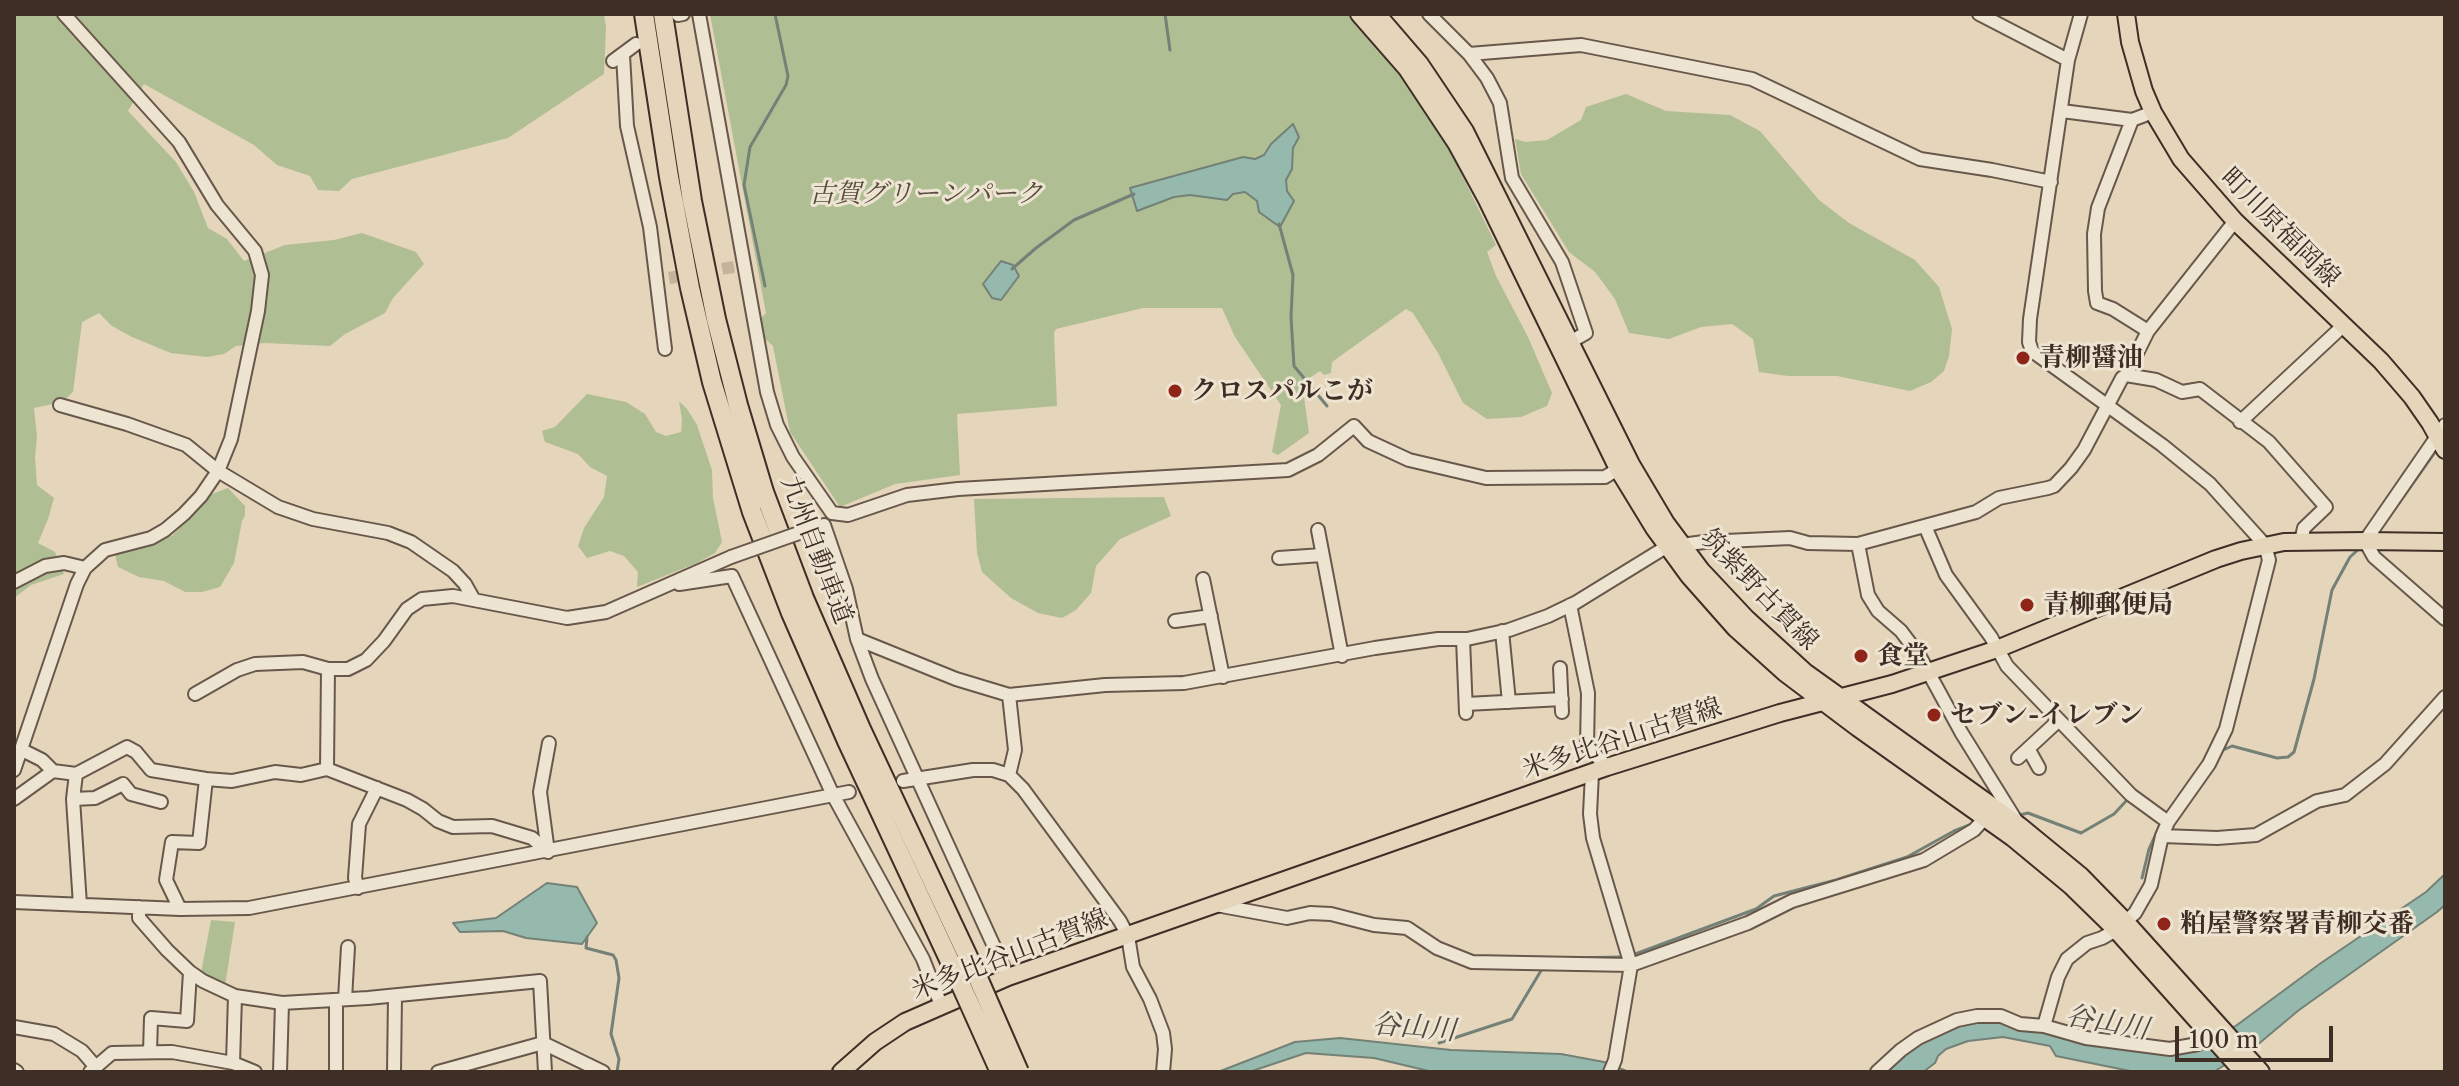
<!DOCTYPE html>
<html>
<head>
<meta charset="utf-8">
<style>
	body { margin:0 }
	#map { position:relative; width:2459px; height:1086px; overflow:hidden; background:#e5d5ba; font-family:"Libre Caslon Text",serif }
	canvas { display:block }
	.frame { position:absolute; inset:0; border:16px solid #3f2e26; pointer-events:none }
	.scale { position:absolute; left:2175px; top:1026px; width:158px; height:36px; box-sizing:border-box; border:4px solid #3f2e26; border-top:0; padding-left:10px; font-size:24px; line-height:28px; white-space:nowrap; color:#3f2e26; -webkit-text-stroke:6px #eee4d2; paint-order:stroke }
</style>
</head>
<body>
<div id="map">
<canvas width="2459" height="1086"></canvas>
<div class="frame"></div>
<div class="scale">100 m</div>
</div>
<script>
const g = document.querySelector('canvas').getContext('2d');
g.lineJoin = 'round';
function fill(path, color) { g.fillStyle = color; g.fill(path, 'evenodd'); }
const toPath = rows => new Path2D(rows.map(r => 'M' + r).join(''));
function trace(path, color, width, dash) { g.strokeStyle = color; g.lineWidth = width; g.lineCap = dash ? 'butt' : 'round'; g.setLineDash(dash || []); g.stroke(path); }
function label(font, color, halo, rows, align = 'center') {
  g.font = font + ' "Libre Caslon Text","Noto Serif JP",serif'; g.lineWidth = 6; g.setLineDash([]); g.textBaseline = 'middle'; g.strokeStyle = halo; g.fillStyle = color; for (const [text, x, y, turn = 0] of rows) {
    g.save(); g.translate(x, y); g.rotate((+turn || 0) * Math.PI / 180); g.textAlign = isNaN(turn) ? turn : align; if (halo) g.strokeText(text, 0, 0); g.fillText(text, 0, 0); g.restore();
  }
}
fill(toPath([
	[14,14,604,14,606,28,604,74,508,138,352,179,339,191,318,190,310,176,277,165,254,145,144,84,128,111,176,162,194,192,208,228,227,239,244,261,285,245,334,240,362,233,416,252,424,264,393,298,385,313,345,334,330,346,265,343,236,346,224,354,207,357,171,353,132,337,112,326,99,313,82,322,73,392,62,402,34,408,37,437,35,457,37,485,54,498,48,519,38,543,55,552,64,574,31,585,14,598],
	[710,14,1351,14,1426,101,1496,245,1487,252,1496,276,1528,337,1552,393,1547,406,1521,417,1487,419,1463,403,1438,353,1413,313,1406,309,1332,362,1331,373,1324,375,1320,371,1302,383,1309,433,1278,455,1272,452,1281,405,1235,337,1222,308,1143,308,1056,329,1054,333,1057,406,957,414,960,475,895,484,840,507,790,432,773,346,764,338,761,318,766,313],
	[1626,94,1666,111,1730,115,1760,131,1819,200,1849,223,1915,260,1939,287,1952,329,1949,356,1944,371,1931,382,1910,391,1837,376,1788,376,1759,372,1753,339,1732,324,1701,327,1669,339,1629,333,1615,299,1595,272,1569,252,1521,174,1515,139,1526,142,1547,140,1581,120,1586,107],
	[587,394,626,402,645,414,656,432,666,436,681,432,682,420,679,401,687,409,697,425,712,470,713,498,722,542,715,553,697,563,637,587,638,572,624,556,610,551,587,558,578,546,584,528,604,497,607,476,590,467,578,454,545,442,542,431,555,427],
	[228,488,245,506,245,515,242,521,234,563,220,587,202,592,185,592,164,581,139,577,118,567,115,554,153,545,173,535,212,494],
	[1164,497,1171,516,1120,539,1096,566,1091,593,1076,610,1062,618,1038,613,1011,598,982,572,977,553,974,499],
	[211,920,235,922,225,986,214,983,201,973]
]), '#b0be94');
const water = toPath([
	[1293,124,1299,137,1293,148,1292,169,1286,180,1287,191,1294,201,1280,227,1259,212,1257,201,1245,192,1233,194,1227,200,1190,195,1174,197,1137,211,1130,188,1243,157,1255,159,1264,155,1271,144,1293,124],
	[1001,261,1013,265,1019,276,1001,300,992,298,983,284,1001,261],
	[2445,874,2445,905,2437,912,2299,1010,2256,1046,2215,1071,2135,1072,2056,1056,2050,1046,2003,1037,1968,1041,1946,1049,1938,1056,1935,1063,1923,1072,1882,1072,1921,1040,1964,1021,2001,1021,2007,1025,2036,1030,2199,1047,2237,1025,2321,963,2426,892,2445,874],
	[547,883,577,887,597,923,582,944,526,938,503,931,460,932,453,923,496,918,547,883],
	[1340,1038,1451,1050,1561,1054,1604,1062,1629,1072,1433,1072,1374,1058,1306,1053,1249,1072,1218,1072,1295,1042,1340,1038]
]);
fill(water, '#96b9ad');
trace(water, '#738177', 2);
trace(toPath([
	[1165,14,1170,50],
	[1279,224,1293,275,1291,317,1294,366,1327,406],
	[1012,269,1036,248,1074,220,1134,194],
	[765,286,744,185,750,147,786,85,788,76,775,14],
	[2380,530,2438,448],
	[2219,752,2232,746,2277,758,2288,757,2294,752,2314,679,2332,590,2350,557,2360,548],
	[2019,815,2028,813,2081,833,2114,814,2127,800],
	[2142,878,2149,849,2160,825],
	[587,937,586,948,613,955,616,960,619,978,611,1034,619,1059,617,1072],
	[1630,956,1756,909,1774,896,1836,880,1907,857,1954,831,1972,824],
	[1566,958,1623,957],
	[1439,1043,1512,1019,1542,969]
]), '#738177', 3);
trace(toPath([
	[669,278,745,265]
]), '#c4b49c', 12, [12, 6]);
const minor = toPath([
	[699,14,767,392,777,425,793,457,832,513,848,515,907,495,958,489,1288,470,1318,455,1354,426,1368,441,1409,460,1486,478,1605,477,1618,469],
	[1429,14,1469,54,1581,45,1752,79,1920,159,1992,170,2051,182],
	[1979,14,2068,60],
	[678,15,683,14],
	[1469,54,1487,78,1500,103,1512,178,1562,262,1586,333,1570,342],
	[623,55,627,126,650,227,665,349],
	[613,61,636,44],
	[2062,111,2132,120,2153,112],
	[2132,120,2098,208,2094,234,2095,291,2097,303,2113,309,2148,331],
	[2126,375,2156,380,2182,392,2200,389,2269,442,2326,507,2304,528,2301,541],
	[60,405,127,424,186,445,218,471,278,507,313,519,388,533,411,542,453,571,465,584,474,600],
	[2240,422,2344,325],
	[2445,425,2365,541,2374,557,2445,619],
	[824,525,846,589,857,639,872,679,1008,977],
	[1925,526,1946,575,1991,637,2007,666,2131,795,2168,822],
	[1318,530,1342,656],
	[1858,544,1868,595,1878,611,1901,631,1919,655,1961,732,2017,822],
	[1279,558,1322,555],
	[1203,579,1223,677],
	[14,582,45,566,64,563,85,568],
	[679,584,732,576,833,795,923,959,941,1005],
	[1570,605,1588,693,1587,746,1607,767],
	[1175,621,1211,616],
	[1502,631,1509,702],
	[857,639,956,679,1009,695,1105,685,1184,683,1375,648,1438,639,1467,639,1509,630,1548,616,1575,603,1666,547,1704,542,1790,538,1808,543,1858,544,1976,512,1999,498,2048,488,2054,486,2071,468,2084,450,2122,378,2126,375,2148,331,2235,221],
	[1463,639,1466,713],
	[1560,668,1562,712],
	[195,694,237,670,255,664,303,662,328,669,348,669,366,660,384,641,407,609,422,599,453,596,567,618,606,612,731,557],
	[1009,695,1015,750,1009,775],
	[1466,704,1562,699],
	[22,750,42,760,53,771],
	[2029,750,2039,768],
	[2018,758,2059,720],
	[327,769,407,800,423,809,438,821,453,827,492,826,532,838,548,852],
	[14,770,77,584,85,568,105,550,151,538,165,530,184,514,201,496,218,471,231,439,258,311,262,275,255,251,217,205,179,142,64,14],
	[1592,773,1590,814,1593,838,1631,965,1615,1060,1610,1072],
	[903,781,973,770,993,770,1009,775,1023,789,1120,921,1128,936,1133,967,1150,999,1163,1033,1165,1049,1163,1072],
	[14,799,53,771,76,774],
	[73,799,95,798,123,784,131,794,161,802],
	[2162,836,2217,838,2256,835,2317,801,2345,795,2385,764,2445,697],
	[548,852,540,792,549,743],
	[358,888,355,878,359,824,377,788],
	[14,902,180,909,249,908,849,792],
	[80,905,73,799,76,774,127,747,136,752,151,770,206,779],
	[1216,905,1287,918,1310,913,1331,914,1374,925,1407,928,1437,948,1472,962,1631,965,1748,923,1792,901,1924,860,1974,830,1985,818],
	[139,907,139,918,167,950,190,972,203,981,235,996,282,1003,368,998,540,981,545,1072],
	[180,909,166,880,172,842,199,843,206,779,232,781,275,772,301,775,327,769,328,669],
	[345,999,348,947],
	[336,1000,336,1072],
	[2044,1026,2086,1038,2170,1049,2198,1044,2210,1036],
	[14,1027,54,1034,82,1051,95,1066],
	[150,1052,151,1018,187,1021,190,972],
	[233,1063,235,996],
	[14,1070,17,1072],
	[90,1072,112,1053,172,1052,233,1063,255,1072],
	[280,1072,282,1003],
	[394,1072,395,996],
	[438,1072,543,1043,603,1072],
	[1877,1072,1901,1050,1918,1038,1957,1020,1977,1016,2001,1016,2020,1024,2044,1026,2058,977,2067,959,2087,943,2102,938,2116,930,2135,913,2151,885,2162,836,2168,822,2209,764,2226,729,2269,560,2265,545,2210,484,2162,445,2032,351,2029,342,2030,319,2068,60,2081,14]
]);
const major = toPath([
	[1359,14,1407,69,1456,143,1487,200,1618,469,1654,528,1689,576,1735,628,1785,673,1858,728,2013,838,2071,886,2116,930,2243,1072],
	[1377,14,1420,64,1465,131,1631,464,1666,523,1701,570,1747,619,1805,672,2020,826,2081,876,2126,922,2261,1072],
	[2126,14,2130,42,2144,91,2153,112,2181,159,2235,221,2381,361,2412,397,2430,423,2445,450],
	[841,1072,875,1042,905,1022,1008,977,1607,767,1780,713,1892,684,1997,649,2216,559,2241,551,2284,542,2365,541,2445,542]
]);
const highway = toPath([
	[644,14,669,177,690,288,712,382,752,512,791,613,847,741,961,985],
	[663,14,692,201,716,319,738,405,764,492,804,598,861,729,978,978]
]);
trace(minor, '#68584b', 16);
trace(major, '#3f2e26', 20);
trace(highway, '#3f2e26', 22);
trace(minor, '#eee4d2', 12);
trace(major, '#e5d5ba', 16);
trace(highway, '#e5d5ba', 18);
const minorBridge = toPath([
	[731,557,816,527]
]);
const highwayBridge = toPath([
	[978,978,1019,1072],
	[961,985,1000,1072]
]);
trace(minorBridge, '#68584b', 16, []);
trace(highwayBridge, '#3f2e26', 22, []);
trace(minorBridge, '#eee4d2', 12);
trace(highwayBridge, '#e5d5ba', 18);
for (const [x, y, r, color] of [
	[2023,358,8,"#8f2418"],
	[1175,391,8,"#8f2418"],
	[2027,605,8,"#8f2418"],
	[1861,656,8,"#8f2418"],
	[1934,715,8,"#8f2418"],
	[2164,924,8,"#8f2418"]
]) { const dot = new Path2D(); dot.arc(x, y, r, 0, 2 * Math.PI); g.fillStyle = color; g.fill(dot); trace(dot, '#eee4d2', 3); }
label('italic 26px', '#564b3c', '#eee4d2', [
	["古賀グリーンパーク",926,194]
]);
label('26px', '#3f2e26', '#eee4d2', [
	["町川原福岡線",2280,228,45],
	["九州自動車道",816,550,69],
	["筑紫野古賀線",1759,590,46],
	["米多比谷山古賀線",1622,739,-18],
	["米多比谷山古賀線",1010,955,-21]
]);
label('bold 26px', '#3f2e26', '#eee4d2', [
	["青柳醤油",2039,358],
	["クロスパルこが",1191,391],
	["青柳郵便局",2043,605],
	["食堂",1877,656],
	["セブン-イレブン",1950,715],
	["粕屋警察署青柳交番",2180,924]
], 'left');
label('italic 28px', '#504a41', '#eee4d2', [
	["谷山川",2107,1023,10],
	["谷山川",1414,1028,5]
]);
</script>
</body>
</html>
